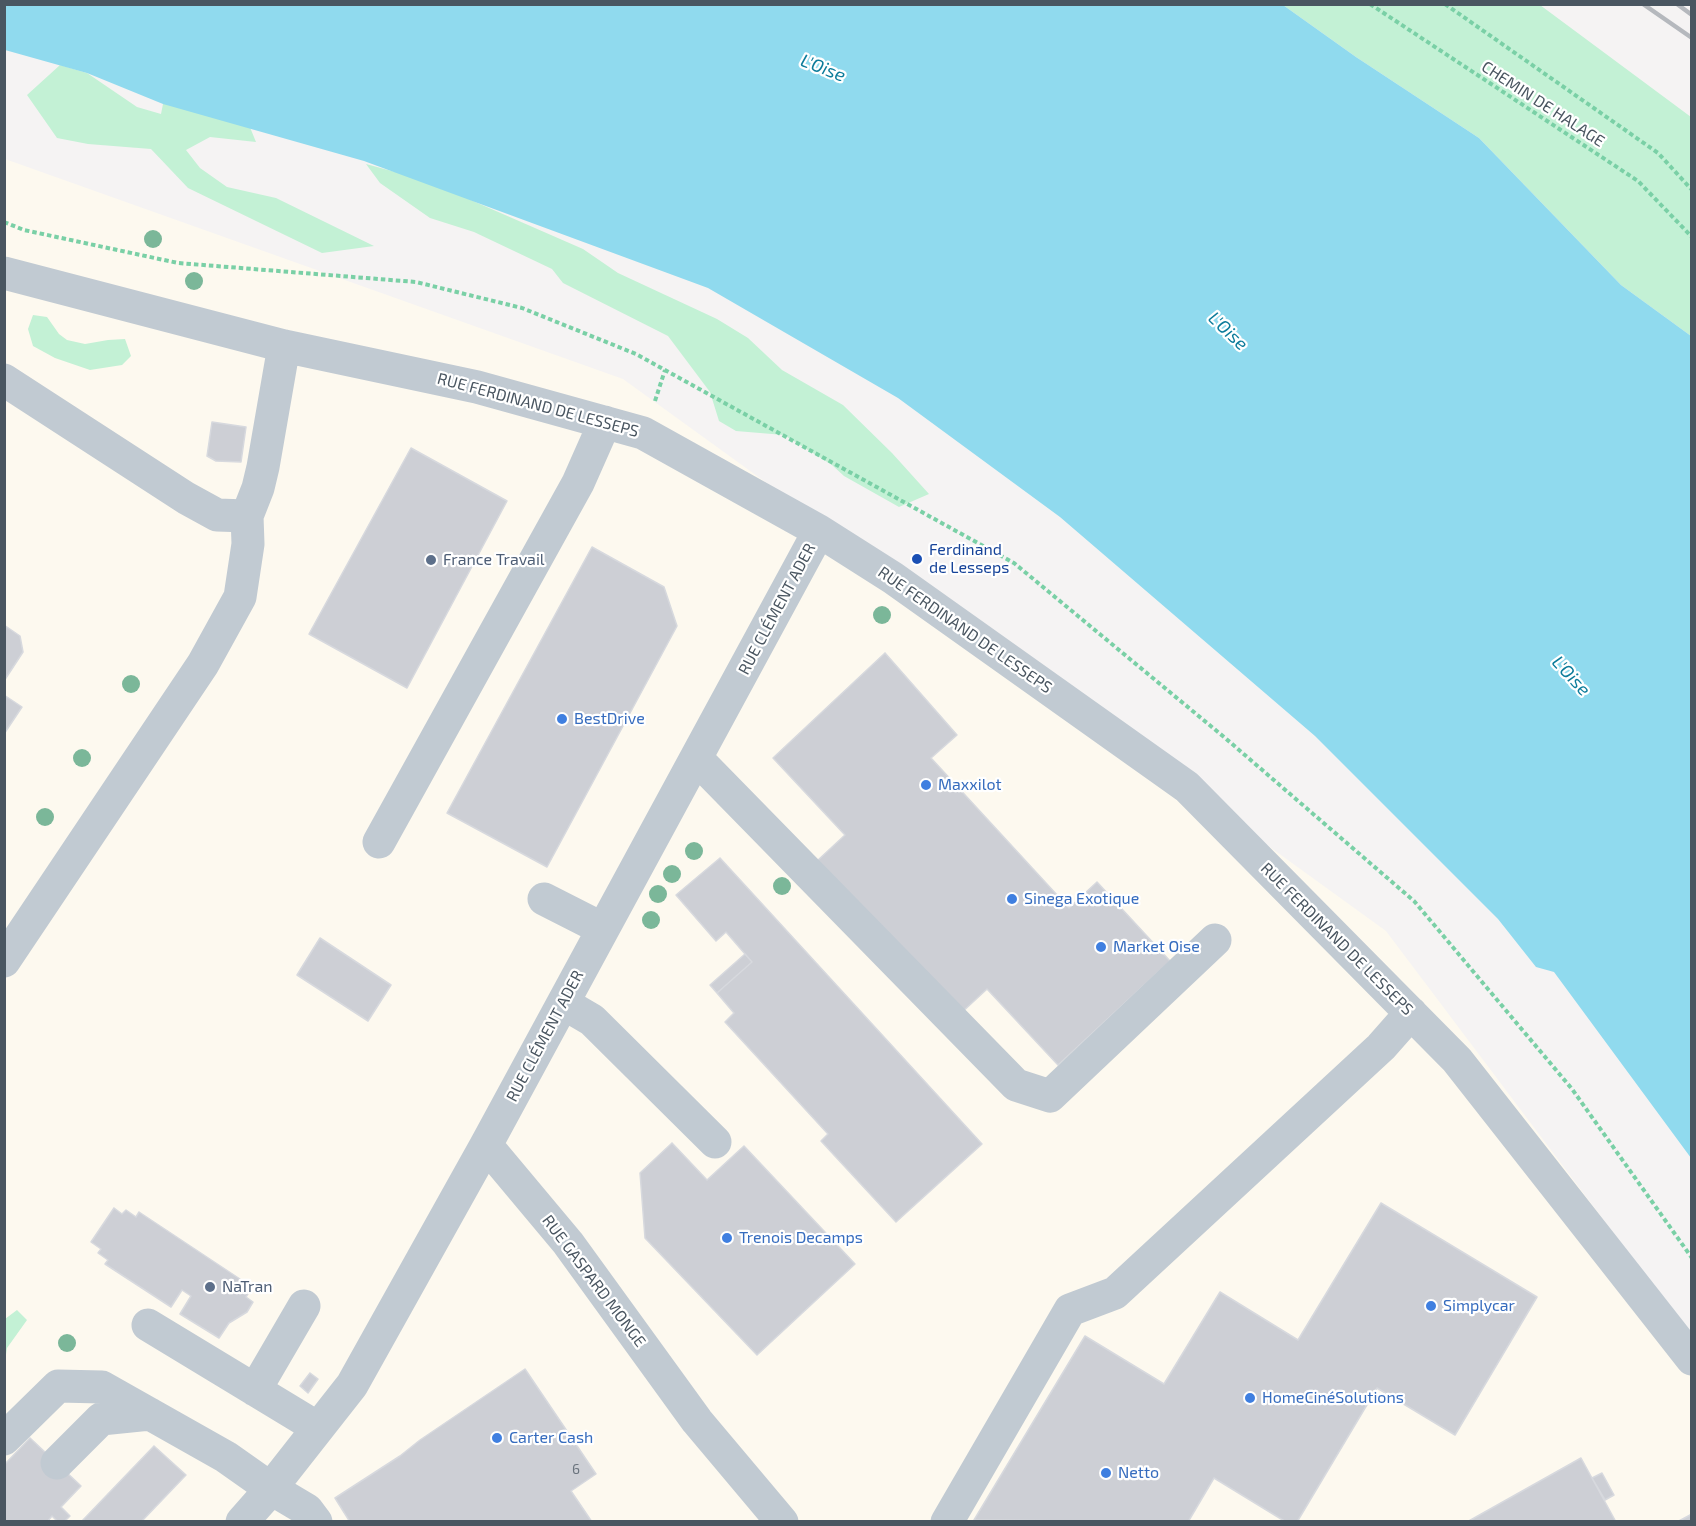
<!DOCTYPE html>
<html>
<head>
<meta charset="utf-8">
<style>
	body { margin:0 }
	#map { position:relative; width:1696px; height:1526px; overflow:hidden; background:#f5f3f3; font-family:"Exo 2",sans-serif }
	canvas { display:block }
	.frame { position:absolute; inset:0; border:6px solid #4a5661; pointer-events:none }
</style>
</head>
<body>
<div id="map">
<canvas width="1696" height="1526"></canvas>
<div class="frame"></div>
</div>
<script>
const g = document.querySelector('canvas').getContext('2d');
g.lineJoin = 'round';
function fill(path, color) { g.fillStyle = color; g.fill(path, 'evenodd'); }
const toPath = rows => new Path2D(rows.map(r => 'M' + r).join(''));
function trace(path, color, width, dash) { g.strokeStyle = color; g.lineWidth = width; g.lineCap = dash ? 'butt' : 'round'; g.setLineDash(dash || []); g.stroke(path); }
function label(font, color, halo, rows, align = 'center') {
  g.font = font + ' "Exo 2",sans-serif'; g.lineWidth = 4.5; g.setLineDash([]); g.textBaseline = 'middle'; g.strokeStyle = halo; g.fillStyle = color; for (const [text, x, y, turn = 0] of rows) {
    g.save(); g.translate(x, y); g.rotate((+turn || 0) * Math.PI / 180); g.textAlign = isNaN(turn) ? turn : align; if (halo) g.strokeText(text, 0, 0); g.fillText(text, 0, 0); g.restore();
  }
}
fill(toPath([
	[5,159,623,379,1386,931,1691,1336,1691,1521,5,1522]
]), '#fdf9ef');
fill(toPath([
	[1283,5,1540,5,1691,117,1691,336,1621,285,1479,138,1356,57],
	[60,65,87,73,137,107,161,114,163,104,238,98,256,142,210,137,186,150,200,168,227,187,276,198,374,246,322,253,188,188,151,149,88,144,57,138,27,95],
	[366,164,425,180,583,249,618,273,717,319,748,338,782,370,843,405,892,453,929,494,899,507,844,476,832,465,784,435,736,431,719,421,710,392,668,336,563,283,552,269,474,232,430,218,380,183],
	[33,315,47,317,59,334,67,340,85,344,108,340,125,339,131,356,122,365,90,370,55,358,33,346,28,329],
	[17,1310,27,1320,7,1348,5,1361,5,1319]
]), '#c3f1d5');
fill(toPath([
	[4,5,1283,5,1356,57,1479,138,1621,285,1691,336,1691,1158,1554,972,1536,967,1498,919,1315,736,1060,517,898,398,708,288,364,161,163,104,87,73,5,50]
]), '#90daee');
const building = toPath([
	[212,422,246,427,241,462,216,461,207,456,212,422],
	[411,448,507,501,407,688,309,634,411,448],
	[592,547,664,587,677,626,547,867,447,813,592,547],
	[4,625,20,636,23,652,4,681,4,625],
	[885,653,957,735,931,758,1069,908,1097,882,1170,961,1058,1065,987,989,960,1014,817,861,845,835,773,758,885,653],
	[4,695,22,707,4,734,4,695],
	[720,858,982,1144,896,1222,821,1141,828,1134,725,1022,734,1013,717,993,752,962,726,932,716,941,676,895,720,858],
	[320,938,391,985,368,1021,297,975,320,938],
	[745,954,752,962,717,993,710,985,745,954],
	[672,1143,707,1180,744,1146,855,1264,757,1355,645,1238,640,1173,672,1143],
	[1381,1203,1537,1297,1455,1435,1377,1388,1297,1522,1286,1522,1214,1478,1188,1522,974,1520,1085,1336,1164,1384,1220,1292,1298,1340,1381,1203],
	[114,1208,122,1214,126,1210,136,1217,139,1212,252,1287,246,1297,253,1302,247,1312,229,1323,219,1338,180,1314,191,1296,182,1290,171,1307,105,1264,108,1260,98,1253,101,1249,91,1242,114,1208],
	[525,1369,596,1474,571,1491,592,1522,350,1522,335,1498,400,1456,420,1440,525,1369],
	[310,1373,318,1379,308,1393,300,1386,310,1373],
	[30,1438,81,1486,61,1507,70,1516,64,1522,58,1522,52,1516,47,1522,4,1522,4,1465,30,1438],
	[154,1446,186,1475,141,1522,82,1521,154,1446],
	[1581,1458,1616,1522,1467,1522,1581,1458],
	[1602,1473,1614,1495,1605,1500,1592,1478,1602,1473],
	[1692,1514,1692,1522,1677,1522,1692,1514]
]);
fill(building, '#cdcfd5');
trace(building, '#d7d9de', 1.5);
trace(toPath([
	[1370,4,1638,181,1692,237],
	[1445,4,1658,153,1692,190],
	[4,222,24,230,178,263,416,282,522,308,636,354,1014,563,1224,737,1414,901,1572,1089,1692,1258],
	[655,401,665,370]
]), '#7ad0a6', 4, [4.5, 3]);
trace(toPath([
	[4,273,284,346,477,387,643,433,819,531,893,578,1187,787,1457,1060,1692,1359],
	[4,380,186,498,217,515,247,516,258,488,263,467,284,346],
	[696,758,1016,1085,1050,1096,1215,940],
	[379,842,578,483,605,422],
	[544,899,603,929],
	[4,961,203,664,240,597,248,544,247,516],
	[563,1003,592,1020,715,1142],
	[486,1145,568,1243,697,1421,782,1522],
	[148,1325,318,1428],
	[255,1390,304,1306],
	[4,1439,58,1386,102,1387,226,1457,270,1488,307,1510,316,1522],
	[57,1463,101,1419,150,1414],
	[242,1522,264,1497,352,1385,486,1145,819,531],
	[947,1522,1070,1310,1115,1293,1381,1047,1411,1013]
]), '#c1cad2', 33);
trace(toPath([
	[1643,4,1692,38],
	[1677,4,1692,15]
]), '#b5b8bd', 4.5);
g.fillStyle = '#7bb799';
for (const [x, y] of [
	[153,239],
	[194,281],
	[882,615],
	[131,684],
	[82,758],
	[45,817],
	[694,851],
	[672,874],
	[782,886],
	[658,894],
	[651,920],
	[67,1343]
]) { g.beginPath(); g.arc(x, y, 9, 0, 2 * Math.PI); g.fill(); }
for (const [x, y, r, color] of [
	[917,559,6,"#1a4fb4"],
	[431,560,6,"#5c6f8a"],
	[562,719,6,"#3f7fe0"],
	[926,785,6,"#3f7fe0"],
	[1012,899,6,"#3f7fe0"],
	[1101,947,6,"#3f7fe0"],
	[727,1238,6,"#3f7fe0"],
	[210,1287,6,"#5c6f8a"],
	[1431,1306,6,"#3f7fe0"],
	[1250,1398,6,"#3f7fe0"],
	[497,1438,6,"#3f7fe0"],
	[1106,1473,6,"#3f7fe0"]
]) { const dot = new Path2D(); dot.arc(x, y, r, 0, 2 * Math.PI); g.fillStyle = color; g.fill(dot); trace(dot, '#fff', 2); }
label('14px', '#6b747e', null, [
	["6",576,1469]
]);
label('16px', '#4a5661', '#fff', [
	["CHEMIN DE HALAGE",1543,104,33],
	["RUE FERDINAND DE LESSEPS",538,405,15],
	["RUE CLÉMENT ADER",777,609,-62],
	["RUE FERDINAND DE LESSEPS",965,630,35],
	["RUE FERDINAND DE LESSEPS",1337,939,45],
	["RUE CLÉMENT ADER",545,1036,-62],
	["RUE GASPARD MONGE",594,1281,53]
]);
label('16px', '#164399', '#fff', [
	["Ferdinand",929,550],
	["de Lesseps",929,568]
], 'left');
label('16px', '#4e5e75', '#fff', [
	["France Travail",443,560],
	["NaTran",222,1287]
], 'left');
label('16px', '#366cbe', '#fff', [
	["BestDrive",574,719],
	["Maxxilot",938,785],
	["Sinega Exotique",1024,899],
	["Market Oise",1113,947],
	["Trenois Decamps",739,1238],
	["Simplycar",1443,1306],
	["HomeCinéSolutions",1262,1398],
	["Carter Cash",509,1438],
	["Netto",1118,1473]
], 'left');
label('italic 18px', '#0c7c9b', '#fff', [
	["L'Oise",823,68,21],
	["L'Oise",1228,331,43],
	["L'Oise",1571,676,47]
]);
</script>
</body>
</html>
